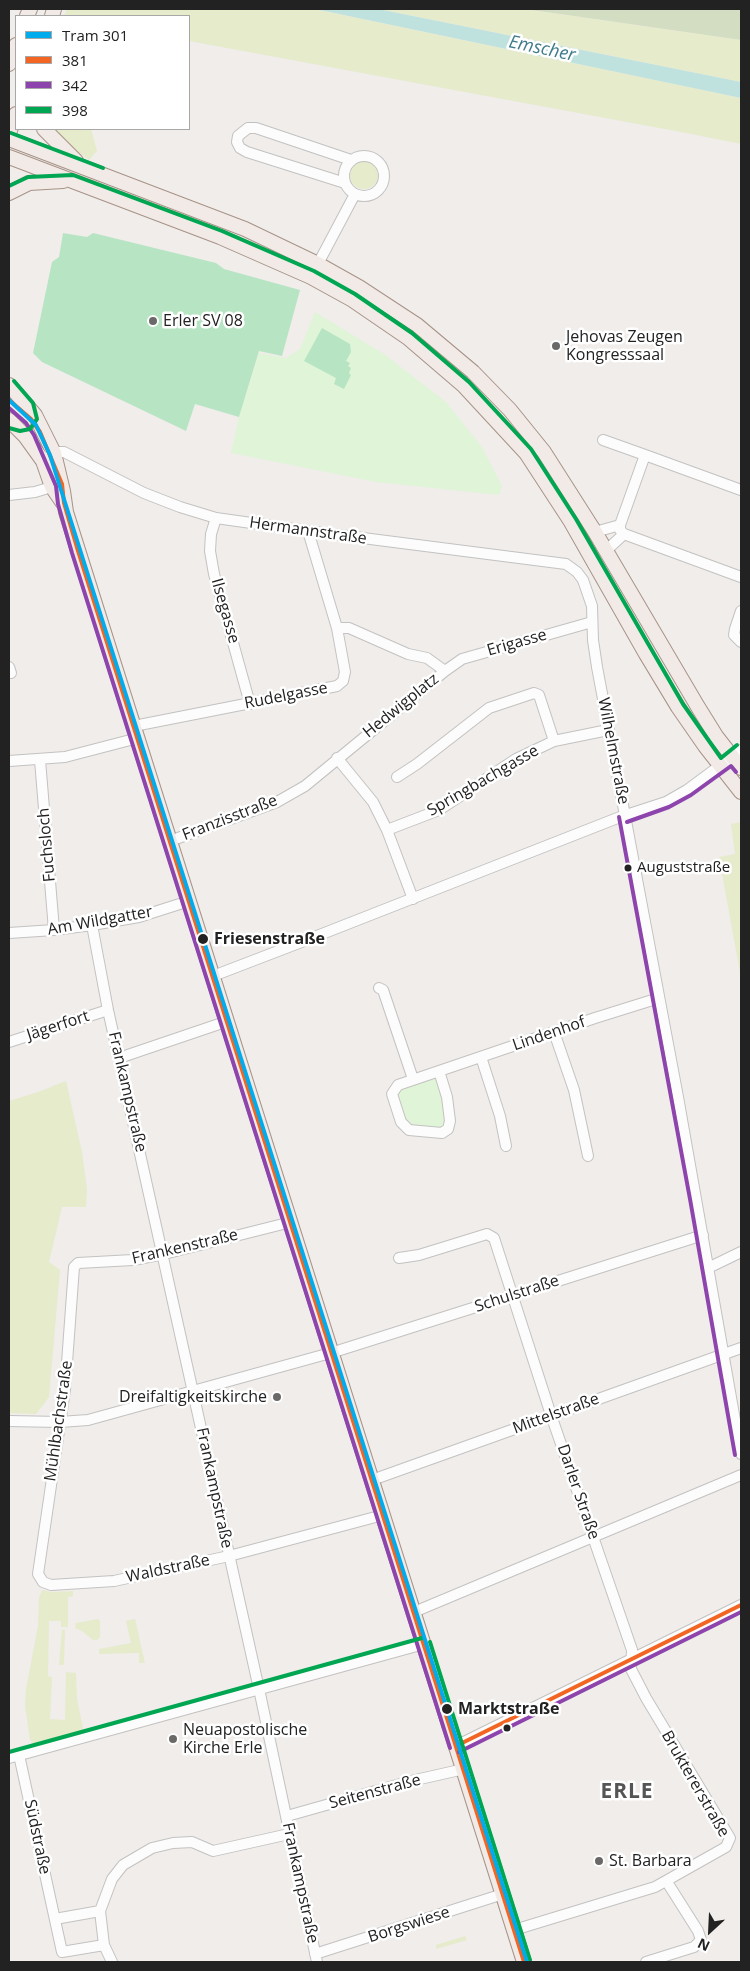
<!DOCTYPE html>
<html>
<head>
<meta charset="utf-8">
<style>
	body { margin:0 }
	#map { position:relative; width:750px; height:1971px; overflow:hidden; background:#f0edeb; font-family:"Open Sans",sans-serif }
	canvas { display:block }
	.frame { position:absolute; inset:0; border:10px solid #222; pointer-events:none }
	.legend { position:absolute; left:15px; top:15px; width:175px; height:115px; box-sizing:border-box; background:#fff; border:1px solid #a7a7a7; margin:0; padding:6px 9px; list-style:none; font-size:15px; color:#222 }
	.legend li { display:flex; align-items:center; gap:10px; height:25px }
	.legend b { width:25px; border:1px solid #a7a7a7 }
	.north { position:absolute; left:685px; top:1906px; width:50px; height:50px; -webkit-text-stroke:4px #fff; paint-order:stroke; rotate:205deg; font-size:14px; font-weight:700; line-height:20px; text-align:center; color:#222 }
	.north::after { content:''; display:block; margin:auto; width:18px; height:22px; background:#222; clip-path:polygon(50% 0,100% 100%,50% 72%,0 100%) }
</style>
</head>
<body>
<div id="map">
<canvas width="750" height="1971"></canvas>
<div class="frame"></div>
<ul class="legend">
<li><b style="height:6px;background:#02abeb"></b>Tram 301</li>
<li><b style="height:6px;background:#f26522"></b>381</li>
<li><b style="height:6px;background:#8e44ad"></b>342</li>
<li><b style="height:6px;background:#00a651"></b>398</li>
</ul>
<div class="north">N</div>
</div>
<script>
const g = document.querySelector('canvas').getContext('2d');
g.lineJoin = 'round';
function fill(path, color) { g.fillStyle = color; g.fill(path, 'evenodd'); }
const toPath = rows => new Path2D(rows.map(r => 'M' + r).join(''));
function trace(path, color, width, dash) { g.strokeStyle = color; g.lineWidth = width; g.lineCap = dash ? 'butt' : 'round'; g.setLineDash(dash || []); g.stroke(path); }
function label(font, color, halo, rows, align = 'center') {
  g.font = font + ' "Open Sans",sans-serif'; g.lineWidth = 5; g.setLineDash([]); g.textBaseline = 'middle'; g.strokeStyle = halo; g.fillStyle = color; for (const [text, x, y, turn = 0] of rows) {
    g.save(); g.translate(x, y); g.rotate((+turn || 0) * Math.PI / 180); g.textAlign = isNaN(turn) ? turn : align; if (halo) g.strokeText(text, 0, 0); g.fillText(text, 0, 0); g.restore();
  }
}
fill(toPath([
	[67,9,315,9,741,98,741,144,681,132,189,41,189,16,64,16],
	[378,9,524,9,741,40,741,82],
	[49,129,91,129,97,151,89,160],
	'350 175a14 14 0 1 1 28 0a14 14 0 1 1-28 0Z',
	[741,822,741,978,719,857,735,854,731,824],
	[66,1081,82,1152,87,1189,86,1207,62,1207,49,1262,60,1270,49,1397,36,1414,9,1413,9,1101,38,1092],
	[42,1590,51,1592,73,1591,73,1596,68,1597,68,1627,61,1627,61,1621,49,1621,48,1676,52,1677,50,1719,65,1720,66,1672,76,1673,77,1699,83,1728,83,1730,34,1744,30,1740,25,1706,26,1689,38,1626,39,1598],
	[98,1619,100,1621,100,1637,97,1640,93,1640,82,1631,75,1628,76,1623],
	[135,1619,145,1663,139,1663,139,1653,99,1654,99,1649,131,1643,126,1621],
	[62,1630,65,1630,64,1665,59,1665],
	[465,1936,467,1940,436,1949,436,1945]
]), '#e6ebcb');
fill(toPath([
	[524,9,741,9,741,40,567,15]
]), '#d3ddc1');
fill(toPath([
	[315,312,384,354,446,402,482,447,502,486,499,495,376,482,231,453,239,417,259,353,286,358,300,349],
	[434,1078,439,1078,440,1081,446,1125,442,1129,408,1126,406,1123,396,1094,398,1090]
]), '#e0f4d8');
fill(toPath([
	[63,233,87,237,93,233,216,263,224,269,300,290,282,356,259,351,239,417,195,404,186,431,42,362,33,353,52,262,59,257],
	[322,328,350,344,351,352,346,361,350,363,348,366,351,368,349,373,351,375,344,389,334,384,336,378,304,361]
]), '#b7e5c3');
fill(toPath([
	[315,9,378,9,741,82,741,98]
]), '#bfe2df');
const minor = toPath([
	'344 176a20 20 0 1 1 40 0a20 20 0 1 1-40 0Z',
	[345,183,247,152,240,148,237,142,238,136,248,128,256,128,351,160],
	[311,277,355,194],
	[603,440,645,455],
	[50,455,58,452,64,452,144,493,180,507,216,518,308,531,566,564,577,572,583,580,592,606,593,640,597,667,678,1097,741,1454],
	[741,490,645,455,620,525,620,530,624,534,741,577],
	[9,495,35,492,58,485],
	[216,518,211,534,210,551,214,574,250,704],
	[595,532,620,525],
	[605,549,611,546,624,534],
	[741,611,735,629,734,635,741,642],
	[337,628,349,628,408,654,427,658,445,671],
	[9,667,11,673],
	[134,726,337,686,343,681,345,672,337,628,308,531],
	[337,758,373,802,387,830,413,899],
	[40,760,54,930],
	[9,761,65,757,138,738],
	[397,777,417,764,489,708,534,693,539,695,554,741],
	[387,830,439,810,516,759,554,741,608,730],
	[170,841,277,802,305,786,445,671,462,659,592,622],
	[92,925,108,1010,259,1689,317,1962],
	[9,933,54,930,92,925,139,917,189,901],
	[213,976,299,943,620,817,666,802,687,790,741,750],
	[379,988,383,990,413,1079],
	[554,1032,574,1090,588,1156],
	[9,1042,108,1010],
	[481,1057,500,1116,506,1146],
	[119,1058,228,1021],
	[439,1071,447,1097,450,1121,448,1129,442,1133,409,1130,401,1122,392,1094,398,1085,595,1018,659,998],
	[291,1222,164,1254,133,1260,78,1263,74,1267,65,1390,38,1574,43,1582,51,1585,114,1581,229,1556,383,1515],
	[399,1258,419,1255,487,1234,494,1238,551,1415,632,1650,631,1669,646,1698,730,1838,726,1847,655,1887,514,1930],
	[708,1268,741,1252],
	[9,1421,60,1422,88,1420,334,1352,703,1235],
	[372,1480,741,1348],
	[414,1612,741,1475],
	[456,1746,741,1605],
	[19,1755,62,1952,104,1945],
	[9,1758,424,1644],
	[287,1816,411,1781,464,1769],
	[55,1919,100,1911],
	[315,1954,503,1894],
	[112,1962,104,1945,100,1911,112,1879,123,1865,152,1848,173,1843,192,1842,213,1851,289,1834],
	[646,1962,694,1947,701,1940,698,1931,667,1882]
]);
const major = toPath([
	[27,16,30,9],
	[52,16,54,9],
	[9,64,16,45],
	[44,129,76,161],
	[9,133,16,114],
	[9,139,245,229,318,264,359,287,417,325,473,372,510,410,544,452,595,532,698,707,716,736,741,768],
	[9,157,220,237,311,277,351,299,408,338,464,386,526,453,571,522,646,654,678,707,705,746,741,792],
	[9,193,29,183,63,181],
	[9,385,35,415,54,453,63,491,66,512,524,1962],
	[9,420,25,436,43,461,52,487,63,503]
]);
trace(minor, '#c3c2c1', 12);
trace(major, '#a79387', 16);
trace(minor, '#fdfcfc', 10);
trace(major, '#f2eae7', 14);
trace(toPath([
	[9,400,31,419,40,432,62,484,64,503,78,551,524,1962],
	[456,1746,741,1605]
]), '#f26522', 4);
trace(toPath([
	[9,408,26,423,34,435,56,486,58,504,72,553,450,1748],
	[619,817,690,1199,735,1455],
	[627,822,669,807,691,795,731,766,736,772],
	[459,1752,741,1612]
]), '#8e44ad', 4);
trace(toPath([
	[11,133,103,168],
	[9,186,28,177,73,175,222,231,314,271,355,294,412,333,469,382,531,449,576,519,683,704,721,758,737,745],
	[9,428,20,431,30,429,37,419,33,403,14,381],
	[430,1642,530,1960],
	[9,1752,422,1638]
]), '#00a651', 4);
trace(toPath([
	[9,400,36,425,50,455,527,1962]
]), '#02abeb', 4);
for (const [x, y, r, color] of [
	[153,321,5,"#6a6968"],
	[556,346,5,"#6a6968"],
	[628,868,4.5,"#222"],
	[203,939,6,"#222"],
	[277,1397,5,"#6a6968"],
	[447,1709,6,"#222"],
	[507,1728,4.5,"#222"],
	[173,1739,5,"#6a6968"],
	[599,1861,5,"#6a6968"]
]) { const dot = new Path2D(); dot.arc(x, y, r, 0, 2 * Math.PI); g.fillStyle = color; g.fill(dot); trace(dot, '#fff', 2); }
label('15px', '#222', '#fff', [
	["Auguststraße",637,868]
], 'left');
label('16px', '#222', '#fff', [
	["Erler SV 08",163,321],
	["Jehovas Zeugen",566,337],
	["Kongresssaal",566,355],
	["Dreifaltigkeitskirche",267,1397,"right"],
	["Neuapostolische",183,1730],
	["Kirche Erle",183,1748],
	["St. Barbara",609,1861]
], 'left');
label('16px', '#222', '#fff', [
	["Hermannstraße",308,531,8],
	["Ilsegasse",225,611,74],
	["Erigasse",517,643,-16],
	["Rudelgasse",286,696,-11],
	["Hedwigplatz",401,706,-39],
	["Wilhelmstraße",613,751,79],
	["Springbachgasse",483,781,-30],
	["Franzisstraße",230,818,-21],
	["Fuchsloch",47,845,-95],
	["Am Wildgatter",100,921,-10],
	["Jägerfort",58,1026,-18],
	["Lindenhof",549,1034,-19],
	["Frankampstraße",127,1092,77],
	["Frankenstraße",185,1247,-13],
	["Schulstraße",517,1294,-18],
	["Mittelstraße",556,1414,-20],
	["Mühlbachstraße",59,1421,-82],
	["Frankampstraße",214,1488,78],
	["Darler Straße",578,1492,71],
	["Waldstraße",168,1569,-12],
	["Bruktererstraße",695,1784,60],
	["Seitenstraße",375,1792,-15],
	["Südstraße",37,1837,78],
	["Frankampstraße",300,1883,78],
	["Borgswiese",409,1925,-18]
]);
label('bold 16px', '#222', '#fff', [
	["Friesenstraße",214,939],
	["Marktstraße",458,1709]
], 'left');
label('italic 18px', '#3f7b8a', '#fff', [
	["Emscher",542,49,12]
]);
g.letterSpacing = '1px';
label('bold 21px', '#555', '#fff', [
	["ERLE",627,1792]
]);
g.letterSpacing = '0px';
</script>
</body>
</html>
